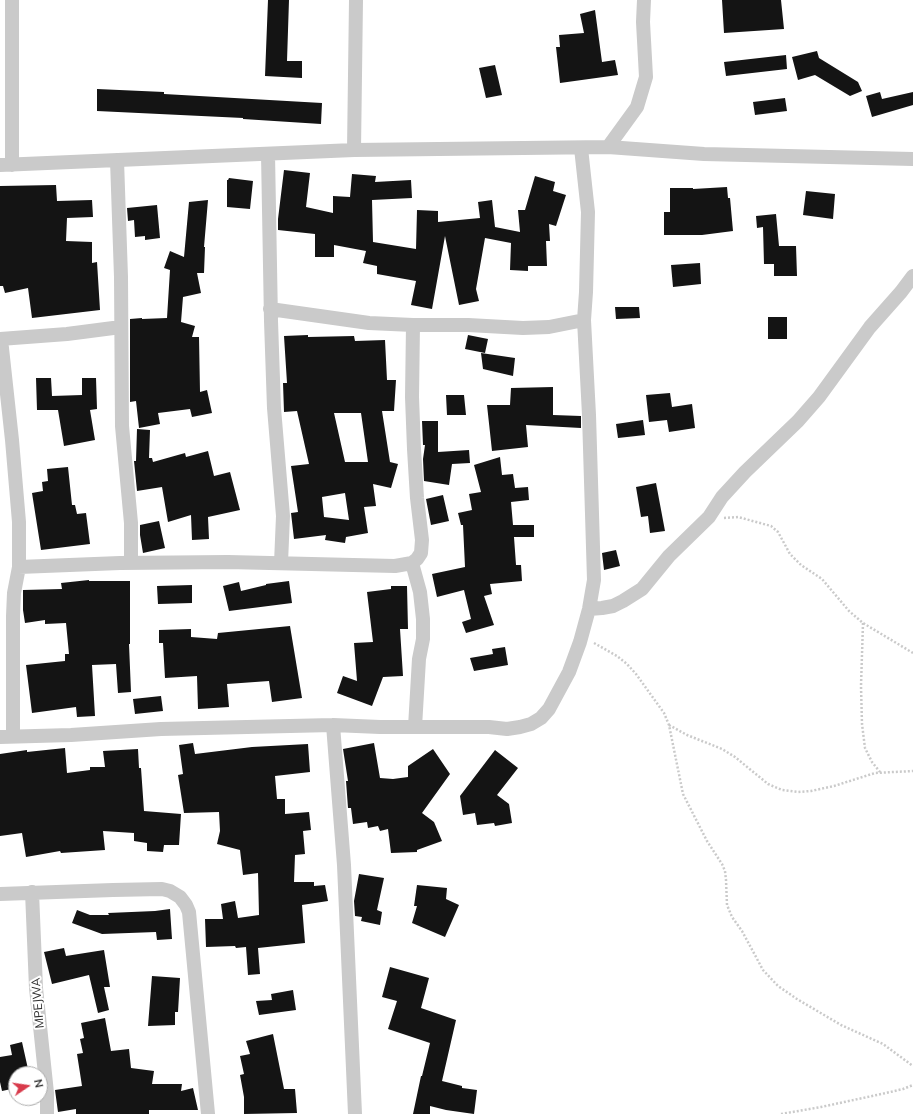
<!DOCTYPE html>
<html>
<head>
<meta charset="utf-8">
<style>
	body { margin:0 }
	#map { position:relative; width:913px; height:1114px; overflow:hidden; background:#fff; font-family:Mulish,sans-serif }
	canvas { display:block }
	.north { position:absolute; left:8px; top:1066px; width:40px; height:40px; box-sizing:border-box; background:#fff; border:1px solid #ababab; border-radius:50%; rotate:77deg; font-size:11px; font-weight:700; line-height:16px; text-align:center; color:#2d2d2d }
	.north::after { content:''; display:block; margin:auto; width:14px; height:18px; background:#d83a4b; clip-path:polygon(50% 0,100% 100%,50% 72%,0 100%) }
</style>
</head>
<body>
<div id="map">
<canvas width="913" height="1114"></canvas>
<div class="north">N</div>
</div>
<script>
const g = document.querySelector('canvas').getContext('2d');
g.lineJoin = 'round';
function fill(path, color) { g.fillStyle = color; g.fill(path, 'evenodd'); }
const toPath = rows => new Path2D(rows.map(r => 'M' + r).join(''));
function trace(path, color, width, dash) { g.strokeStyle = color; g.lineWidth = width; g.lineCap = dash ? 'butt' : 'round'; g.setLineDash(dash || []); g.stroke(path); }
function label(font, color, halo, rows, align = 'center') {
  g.font = font + ' Mulish,sans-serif'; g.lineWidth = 4; g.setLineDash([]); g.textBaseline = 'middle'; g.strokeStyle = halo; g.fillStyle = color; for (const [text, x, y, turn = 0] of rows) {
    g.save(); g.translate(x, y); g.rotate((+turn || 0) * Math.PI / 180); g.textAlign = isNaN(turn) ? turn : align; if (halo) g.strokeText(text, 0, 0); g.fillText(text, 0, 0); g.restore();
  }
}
fill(toPath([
	[268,0,289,0,287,61,302,61,302,78,265,76],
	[722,0,781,0,784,29,724,33],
	[595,10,602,62,615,60,618,75,560,83,556,47,560,47,559,35,584,33,580,14],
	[817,51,819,58,858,82,862,91,850,96,815,75,798,80,792,57],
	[786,55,787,69,726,76,724,62],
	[495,65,502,95,486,98,479,68],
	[97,89,164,92,164,94,322,103,321,124,243,119,243,118,97,111],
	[880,92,882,99,913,92,913,105,872,117,866,96],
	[785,98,787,111,755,115,753,102],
	[284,170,310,173,306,207,333,213,333,196,350,197,352,174,376,176,375,182,411,180,412,198,372,200,373,242,416,249,417,210,438,211,438,222,480,218,478,202,492,200,495,227,520,232,518,210,525,210,535,176,555,182,553,191,566,195,556,226,549,224,550,241,546,241,547,266,528,266,528,271,510,270,511,243,485,238,476,289,479,301,459,305,445,236,432,309,411,305,416,281,377,274,377,266,363,263,366,251,334,245,334,257,315,257,315,234,278,230,278,219],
	[229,178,253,181,250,209,227,207,227,180,228,180],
	[56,185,57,201,92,200,93,217,67,218,66,241,92,242,92,263,97,262,100,310,32,318,28,288,5,293,3,286,0,286,0,186],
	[727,187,728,198,730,198,733,231,702,235,664,235,664,212,670,212,670,188,693,188,693,189],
	[806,191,835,194,833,219,803,215],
	[208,200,204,247,205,247,204,273,197,273,201,293,183,297,181,322,195,326,192,337,199,337,200,392,207,390,212,413,192,417,190,409,158,413,160,424,139,428,136,401,130,402,130,319,142,318,142,319,167,318,170,270,164,268,170,251,184,257,189,202],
	[157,205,160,238,145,240,145,236,135,237,134,220,128,221,127,208],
	[776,214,779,246,796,246,797,276,774,276,774,264,764,264,763,227,757,228,756,216],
	[700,263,701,284,673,287,671,265],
	[615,307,639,307,640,318,616,319],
	[768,317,787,317,787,339,768,339],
	[308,335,308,337,354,336,355,341,385,340,387,380,396,380,394,411,382,411,390,462,398,464,391,488,373,484,376,506,364,507,368,533,346,537,345,543,325,540,326,535,294,539,291,513,298,512,291,466,309,464,297,411,284,412,283,383,287,383,284,336],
	[334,413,361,413,368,462,345,462],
	[345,493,349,520,324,517,322,497],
	[468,335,488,339,485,353,465,349],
	[481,353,515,358,513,376,483,369],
	[36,378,51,378,52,396,82,395,82,378,96,378,97,409,90,410,95,440,64,446,58,410,37,410],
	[553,387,553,415,581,416,581,428,526,425,528,447,492,451,487,405,510,405,511,388],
	[670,393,672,407,692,404,695,428,669,432,667,420,649,422,646,395],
	[446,395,464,395,466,415,447,415],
	[643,420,645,435,618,438,616,424],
	[422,421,438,421,438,452,469,450,470,463,452,464,449,485,424,481,423,459,425,445,423,445],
	[137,429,150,430,149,458,152,458,153,462,185,453,186,457,208,451,214,476,230,472,240,510,208,517,209,539,192,540,191,515,168,522,162,487,137,491,134,461,136,461],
	[500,457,502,475,513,474,515,488,528,487,529,500,511,502,513,525,534,525,534,537,514,537,516,565,521,565,522,581,490,584,492,594,484,596,494,625,466,633,462,622,471,619,464,590,437,597,432,574,465,567,463,525,461,525,458,513,472,510,469,494,481,492,474,465],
	[68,467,72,505,75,505,77,514,86,513,90,544,41,550,32,493,43,491,42,482,48,481,47,469],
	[656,483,665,531,650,533,648,516,641,517,636,487],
	[443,495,449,521,431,525,426,499],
	[159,521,165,548,143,553,140,535,140,525],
	[616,550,620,566,604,570,602,553],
	[89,580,89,581,130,581,130,644,129,644,131,692,118,693,116,664,92,665,95,716,77,717,76,707,32,713,26,665,65,661,65,654,69,654,66,623,45,624,45,620,25,623,23,610,23,590,62,589,61,583],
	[289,581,292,603,229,611,223,586,239,582,241,591,266,585,266,584],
	[192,585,192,603,158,604,157,586],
	[391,586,407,586,408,629,400,629,403,676,383,677,372,706,337,693,343,676,357,681,354,643,373,642,367,592,391,589],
	[290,626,302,698,272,702,269,681,227,684,229,707,198,709,197,676,165,678,163,643,159,643,159,630,191,629,191,637,217,639,218,633],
	[505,647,508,665,474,671,470,658,493,654,492,649],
	[161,696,163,711,135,714,133,699],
	[193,743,195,754,252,747,308,744,310,772,275,776,277,799,285,799,285,814,309,812,311,830,303,831,305,854,295,855,294,882,314,882,314,886,325,885,328,901,302,905,305,943,258,948,260,974,248,975,246,947,236,948,235,946,206,947,205,919,223,919,221,904,235,901,238,918,259,915,258,873,243,875,240,850,217,844,220,831,219,812,184,813,178,775,183,774,179,745],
	[374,743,380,778,393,779,408,777,408,766,433,749,450,774,422,813,434,822,442,841,417,850,417,852,391,853,388,829,380,831,378,826,368,828,367,822,353,824,351,808,348,808,346,781,348,781,343,749],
	[65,748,67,773,90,770,90,767,105,767,103,751,138,749,139,768,141,768,144,811,181,814,179,845,164,845,163,852,147,851,147,843,134,841,134,833,103,831,105,850,61,853,60,851,26,857,22,833,0,836,0,754,27,750,27,752],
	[495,750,518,768,497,795,509,804,512,823,495,826,494,823,477,825,475,813,463,815,460,796],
	[359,874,384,878,377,910,382,912,380,925,361,921,362,917,355,916,354,901],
	[417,885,447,888,446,899,459,905,445,937,412,923,417,906,414,906],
	[170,909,172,939,157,940,156,932,102,934,72,923,77,910,90,915,109,915,108,913,155,911],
	[64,948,66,956,104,950,110,987,104,987,109,1010,98,1013,89,975,52,984,44,952],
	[390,967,429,978,421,1008,456,1020,442,1081,462,1086,462,1088,477,1090,474,1114,446,1110,430,1106,430,1114,413,1114,421,1076,422,1076,430,1043,388,1029,397,1001,382,997],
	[152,976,180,978,178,1012,175,1012,175,1025,148,1026],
	[293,990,296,1010,259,1015,256,1001,272,1000,271,994],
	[105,1018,111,1051,129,1049,131,1068,154,1071,152,1084,182,1084,181,1091,193,1088,198,1110,149,1110,149,1114,76,1114,76,1109,58,1112,55,1090,82,1086,77,1054,83,1053,80,1039,84,1038,81,1023],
	[273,1034,284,1089,295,1089,297,1113,244,1114,244,1097,240,1075,244,1074,240,1056,250,1054,246,1041],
	[22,1042,28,1069,18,1071,18,1074,16,1074,16,1088,2,1091,0,1082,0,1057,12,1055,10,1045]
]), '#141414');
trace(toPath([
	[724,518,738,517,771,526,778,532,790,554,801,565,822,579,849,611,863,623,913,653],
	[863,623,861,686,862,724,865,748,872,762,880,772],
	[594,643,617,656,627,664,636,674,664,713,669,725,683,794,707,841,722,864,725,871,726,880,727,905,732,917,742,931,763,970,778,986,797,999,841,1025,883,1044,913,1066],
	[669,725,687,735,722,749,735,757,768,784,782,790,798,792,811,791,834,786,875,773,913,771],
	[781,1114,821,1107,886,1093,903,1089,913,1085]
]), '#cacaca', 2.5, [2, 2]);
trace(toPath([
	[608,147,637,107,646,77,643,22,644,0],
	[354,150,356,0],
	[268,154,271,321,274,408,283,516,281,563],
	[117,160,121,277,122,426,131,523,131,563],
	[0,165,354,150,608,147,704,154,913,159],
	[12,165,12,0],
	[270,309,369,323,413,325,468,325,523,328,549,327,584,320],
	[0,339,67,334,121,327],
	[1,339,12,440,19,522,19,567,14,593,13,616,13,736],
	[412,563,420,592,423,619,423,639,419,659,415,727],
	[19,567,120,563,228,562,395,566,412,563,417,559,421,553,422,540,417,498,414,449,412,397,413,325],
	[589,609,602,608,613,606,623,601,642,589,669,556,709,517,722,497,745,472,798,421,819,397,870,327,901,292,913,276],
	[333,725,344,865,355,1114],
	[0,737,71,735,161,729,333,725,380,727,489,727,507,729,520,727,531,724,541,718,549,709,569,672,580,642,589,609,594,580,589,415,584,320,586,292,588,212,581,148],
	[32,892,36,988,47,1093,47,1114],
	[0,894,113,890,162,889,170,891,180,897,186,905,189,912,208,1114]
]), '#cacaca', 14);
label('12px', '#2d2d2d', '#fff', [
	["MPEJWA",38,1003,-95]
]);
</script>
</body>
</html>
